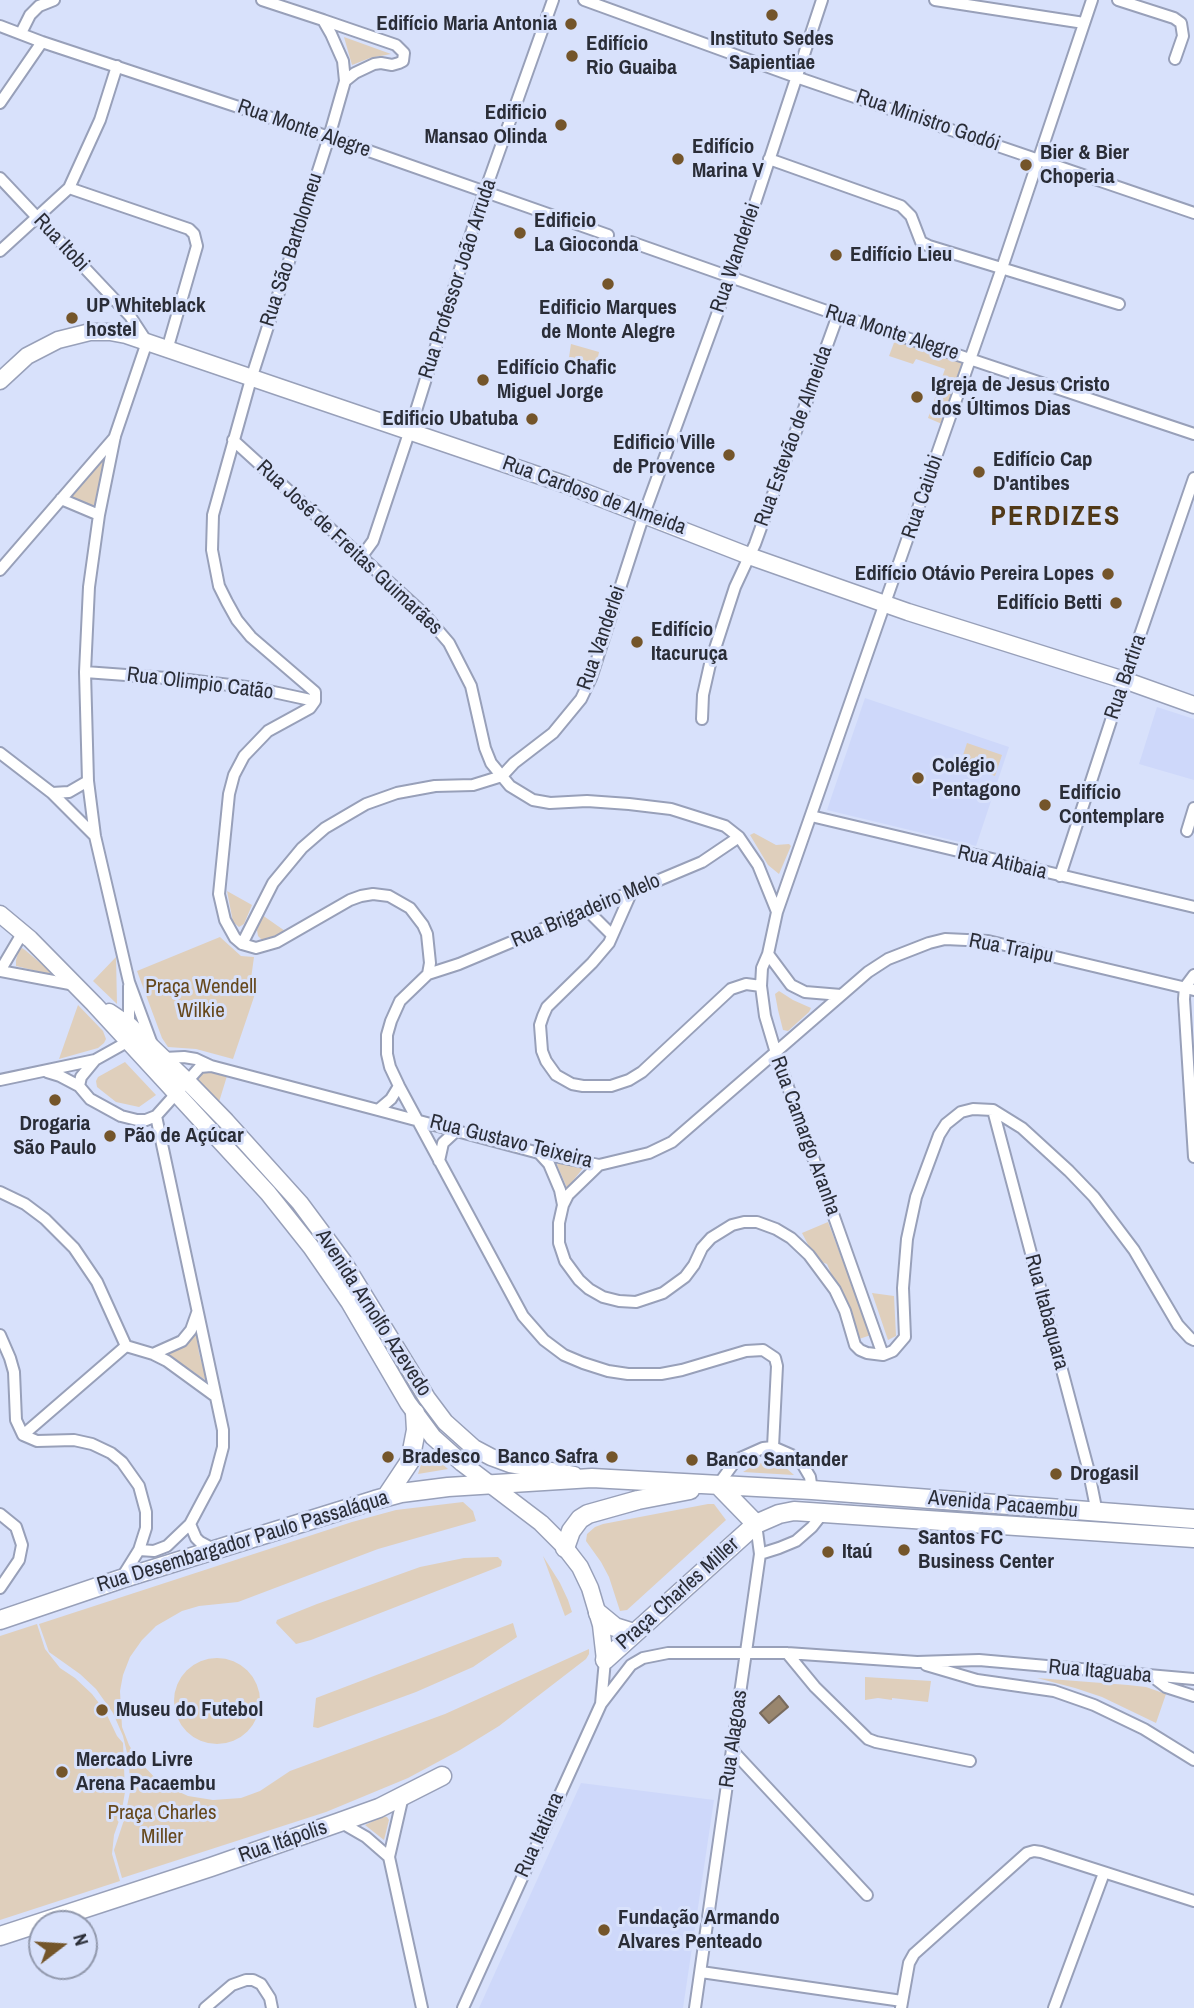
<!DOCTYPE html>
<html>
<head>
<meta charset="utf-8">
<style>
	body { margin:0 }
	#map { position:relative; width:1194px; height:2008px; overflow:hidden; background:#d8e1fb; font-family:"Archivo Narrow",sans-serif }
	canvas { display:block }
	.north { position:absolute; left:28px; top:1910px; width:70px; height:70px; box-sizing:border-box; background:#d8e1fb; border:2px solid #9299ad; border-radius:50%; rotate:73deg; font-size:19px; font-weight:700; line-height:28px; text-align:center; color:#2a2d37 }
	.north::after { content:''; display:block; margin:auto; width:24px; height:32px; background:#74552a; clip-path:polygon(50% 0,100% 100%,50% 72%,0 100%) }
</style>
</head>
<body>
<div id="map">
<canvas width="1194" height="2008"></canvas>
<div class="north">N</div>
</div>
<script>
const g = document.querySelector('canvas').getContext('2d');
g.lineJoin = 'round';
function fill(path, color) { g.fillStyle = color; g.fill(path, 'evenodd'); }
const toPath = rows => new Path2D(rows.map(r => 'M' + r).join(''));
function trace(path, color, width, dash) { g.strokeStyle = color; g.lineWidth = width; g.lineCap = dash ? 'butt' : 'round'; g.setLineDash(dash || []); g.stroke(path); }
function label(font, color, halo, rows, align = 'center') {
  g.font = font + ' "Archivo Narrow",sans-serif'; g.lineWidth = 6; g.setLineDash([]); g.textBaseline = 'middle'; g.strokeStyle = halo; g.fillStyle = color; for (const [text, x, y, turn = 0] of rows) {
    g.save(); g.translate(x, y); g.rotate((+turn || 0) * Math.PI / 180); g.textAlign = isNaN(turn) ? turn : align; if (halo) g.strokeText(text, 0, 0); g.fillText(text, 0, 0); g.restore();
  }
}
fill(toPath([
	[865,698,1009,747,976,846,827,810],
	[1157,707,1194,719,1194,780,1139,764],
	[581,1783,714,1800,683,2008,479,2008]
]), '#ced8fa');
fill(toPath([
	[344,37,391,54,370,58,352,65],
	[895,340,963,362,942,424,928,418,945,369,916,359,913,364,889,356],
	[571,344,599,352,596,367,590,370,585,367,568,364],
	[108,451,95,508,69,498],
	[967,743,1002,755,995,776,960,764],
	[754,833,776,845,789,844,791,846,779,874,768,865,750,835],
	[227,891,252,905,244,924,239,927,233,922],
	[263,915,265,917,285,931,273,937,262,940,258,936,257,930],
	[220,937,241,956,254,957,250,986,255,994,233,1059,196,1049,168,1047,162,1038,137,971],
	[22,948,25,950,51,972,49,974,16,966,16,960,19,950],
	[116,957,117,1004,93,981],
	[779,991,793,1000,811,1008,809,1012,788,1031,783,1030,778,1010,775,994],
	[78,1005,103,1031,106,1039,104,1043,98,1048,59,1059],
	[125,1062,156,1095,139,1107,116,1102,97,1087,96,1081,98,1077],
	[208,1071,227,1076,219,1102,199,1084,198,1079,201,1074],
	[558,1162,584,1167,567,1188,557,1165],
	[828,1222,871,1335,859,1339,827,1264,816,1260,802,1233],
	[872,1293,894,1296,896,1336,888,1340],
	[196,1333,199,1353,207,1381,167,1354,184,1347],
	[426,1449,432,1455,448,1469,418,1474],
	[771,1461,785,1467,794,1475,743,1472,756,1464],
	[463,1502,473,1511,476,1521,378,1549,238,1602,199,1606,182,1611,156,1626,142,1640,130,1657,123,1675,120,1691,122,1727,129,1745,139,1761,160,1783,188,1796,213,1800,241,1798,260,1791,290,1771,445,1714,589,1649,589,1654,586,1659,499,1726,460,1750,408,1778,326,1812,122,1878,114,1850,124,1820,130,1792,129,1761,123,1736,113,1713,96,1689,80,1674,49,1652,39,1624,352,1522,396,1510],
	[708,1504,714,1504,726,1520,627,1610,620,1611,609,1577,601,1562,586,1541,587,1534,595,1527,603,1524],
	[543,1556,560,1583,568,1600,572,1612,565,1616],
	[498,1557,502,1561,501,1566,311,1640,296,1644,276,1623,277,1620,317,1604,420,1567,464,1558],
	[513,1623,517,1637,473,1667,416,1692,318,1728,313,1727,316,1698],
	[37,1624,45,1649,60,1668,75,1678,92,1694,105,1711,117,1736,123,1743,125,1792,121,1815,114,1835,112,1854,120,1881,0,1920,0,1636],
	'174 1701a43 43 0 1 1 86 0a43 43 0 1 1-86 0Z',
	[865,1677,931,1681,928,1702,892,1698,892,1700,878,1698,865,1700],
	[1037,1678,1128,1685,1146,1687,1166,1694,1156,1723,1102,1697,1075,1688],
	[384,1816,387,1817,389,1820,384,1840,365,1825]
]), '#dfcfbc');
const water = toPath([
	[779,1696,788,1707,769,1723,760,1713,779,1696]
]);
fill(water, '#99866e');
trace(water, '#786b5e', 2);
const minor = toPath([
	[262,0,323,20,331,34,343,61,345,81,329,137,251,379,213,515,212,550,219,586,227,602,237,620,251,637,315,692,315,701,310,708,268,731,244,756,234,775,229,794,219,894,225,920,235,938,242,944,256,948,277,942,350,900,361,896,373,894,389,896,410,908,423,925,427,934,430,963,428,974,400,1001,391,1021,387,1035,387,1054,390,1067,399,1086,523,1316,544,1340,564,1355,583,1363,608,1371,628,1374,661,1374,682,1370,746,1351,763,1350,775,1358,777,1366,773,1447],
	[584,0,796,77,1194,213],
	[935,0,1084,23],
	[1118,0,1174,18,1181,23,1183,36,1175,59],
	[323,20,396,45,404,53,403,61,399,63,392,65,381,63,374,64,355,73,345,81],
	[0,26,42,42,329,137,608,235],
	[21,33,30,15,39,6,54,0],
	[0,103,42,42],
	[769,159,901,206,911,216,921,242,929,246,1119,304],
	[0,178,130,316,147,342,115,436,99,515,89,587,85,672,88,781,95,836,129,982,153,1047],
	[69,188,189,229,194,234,197,246,167,350],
	[631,242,838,315,1194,434],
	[0,251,69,188,100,120,117,66],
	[233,440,424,614,449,643,471,686,485,748,491,763,510,786,533,800,550,803,587,801,629,804,671,809,725,826,739,837,758,865,777,912],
	[61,499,99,515],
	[362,556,373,541,410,430,479,208,553,0],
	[0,570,115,437],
	[85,672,180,679,255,688,315,701],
	[702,719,703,695,710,664,735,587,755,544,838,315],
	[0,753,52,793,95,836],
	[52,793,69,792,88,781],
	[811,816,1194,907],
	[1187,831,1194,808],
	[1060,876,1118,699,1194,478],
	[632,891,609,943,592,963,547,1007,543,1016,540,1025,542,1051,546,1061,556,1075,572,1084,583,1086,611,1086,629,1080,642,1072,731,989,746,984,761,986],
	[587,910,612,935],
	[242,944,273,883,302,848,325,828,366,804,397,793,435,786,473,785,502,776,514,763,553,733,581,699,591,678,644,514,730,279,822,0],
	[768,954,791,985,805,992,841,995],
	[0,971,75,985],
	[0,971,23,932],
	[428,974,459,964,702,862,739,837],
	[1194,975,1185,987,1184,999,1194,1157],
	[129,986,129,1041,95,1060,81,1077,79,1086,90,1099,121,1116,137,1120,146,1120,156,1116,200,1067,211,1066],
	[164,1058,184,1057,196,1059,211,1066,378,1110,539,1153,599,1165,649,1153,672,1142,868,972,888,959,929,943,945,939,988,941,1194,990],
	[47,1072,60,1076,79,1086],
	[0,1080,95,1060],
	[378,1110,391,1099,399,1086],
	[993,1110,1088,1468,1097,1513],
	[539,1153,549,1164,560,1190,563,1205,559,1223,559,1243,565,1261,579,1280,589,1289,603,1297,619,1301,636,1302,663,1293,685,1277,694,1265,702,1248,711,1238,732,1225,744,1222,757,1222,776,1229,791,1238,809,1255,835,1290,845,1311,855,1345,860,1350,867,1353,883,1355,893,1351,905,1337,903,1288,907,1239,916,1197,939,1135,946,1124,961,1112,973,1109,993,1110,1022,1128,1069,1171,1094,1197,1134,1250,1178,1325,1190,1338,1194,1340],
	[439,1161,443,1143,457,1130],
	[0,1192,25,1204,45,1219,74,1248,97,1282,126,1346,153,1354,167,1361,215,1396],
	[563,1205,568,1195,599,1165],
	[0,1335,10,1358,14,1372,16,1420,23,1435,37,1441,74,1440,92,1444,111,1453,122,1462,139,1486,146,1512,146,1528,139,1550,121,1579],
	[153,1354,182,1341,191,1330,197,1313],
	[883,1355,776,1053,765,1016,761,986,762,968,768,954,777,912,1002,268,1092,0],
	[23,1435,126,1346],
	[718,1485,736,1460,763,1448,773,1447,796,1457,803,1465,810,1477,812,1490],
	[0,1514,16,1527,22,1545,19,1560,0,1588],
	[190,1524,196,1538,200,1542,215,1550],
	[139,1550,154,1551,167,1546,190,1524,215,1477,223,1447,223,1430,156,1116],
	[760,1554,779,1548,796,1541,812,1527,823,1513],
	[787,1653,815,1687,868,1739,876,1742,970,1761],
	[926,1665,977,1680,1054,1691,1094,1705,1144,1729,1194,1760],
	[1153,1677,1166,1687,1194,1696],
	[601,1704,631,1665,643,1658,668,1653,787,1653,917,1662,979,1660,1194,1679],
	[732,1750,867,1895],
	[403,1796,389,1857,422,2008],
	[340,1822,366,1837,389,1857],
	[701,1972,902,2001],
	[205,2008,232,1985,246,1980,253,1980,261,1984,270,1998,272,2008],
	[463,2008,601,1704,605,1660],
	[695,2008,760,1554,756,1524],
	[901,2008,909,1963,914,1954,1027,1853,1034,1851,1041,1852,1194,1901],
	[1054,2008,1104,1873]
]);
const secondary = toPath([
	[0,381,27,356,58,340,90,332,110,332,126,335,564,484,749,556,908,612,1124,680,1194,705],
	[0,914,30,939,94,1004,268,1193,311,1247,349,1302,408,1403,433,1437,462,1463,541,1523,563,1545,580,1567,590,1588,601,1625,605,1660],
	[109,1012,130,1026,186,1080,226,1121,300,1203,343,1261,427,1398,445,1422,474,1448,491,1457,510,1464,574,1475]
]);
const primary = toPath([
	[718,1485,756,1524],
	[386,1497,410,1461,416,1430,415,1413],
	[565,1548,571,1531,580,1519,588,1514,638,1500,690,1490],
	[598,1613,615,1627,634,1633],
	[0,1620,121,1579,375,1500,401,1493,448,1487,592,1478,812,1490,1194,1519],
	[605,1660,756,1524,779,1514,794,1511,1194,1538],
	[0,1936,211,1867,340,1822,379,1808,442,1776]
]);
trace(minor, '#98a0b9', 14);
trace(secondary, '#98a0b9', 19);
trace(primary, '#98a0b9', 21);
trace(minor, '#fff', 10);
trace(secondary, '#fff', 16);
trace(primary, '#fff', 18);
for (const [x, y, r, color] of [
	[772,15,7,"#74552a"],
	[571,24,7,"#74552a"],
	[572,56,7,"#74552a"],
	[561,125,7,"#74552a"],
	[678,159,7,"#74552a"],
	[1026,165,7,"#74552a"],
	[520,233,7,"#74552a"],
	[836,255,7,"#74552a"],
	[608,284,7,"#74552a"],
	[72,318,7,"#74552a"],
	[483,380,7,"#74552a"],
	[917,397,7,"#74552a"],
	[532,419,7,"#74552a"],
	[729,455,7,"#74552a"],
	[979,472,7,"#74552a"],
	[1108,574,7,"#74552a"],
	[1116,603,7,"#74552a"],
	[637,642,7,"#74552a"],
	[918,778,7,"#74552a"],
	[1045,805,7,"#74552a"],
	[55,1100,7,"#74552a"],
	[110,1136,7,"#74552a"],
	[388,1457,7,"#74552a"],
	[612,1457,7,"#74552a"],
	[692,1460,7,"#74552a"],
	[1056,1474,7,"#74552a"],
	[904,1550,7,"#74552a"],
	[828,1552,7,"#74552a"],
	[102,1710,7,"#74552a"],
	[62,1772,7,"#74552a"],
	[604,1930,7,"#74552a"]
]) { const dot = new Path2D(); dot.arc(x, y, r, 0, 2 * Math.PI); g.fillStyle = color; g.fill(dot); trace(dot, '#d8e1fb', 2.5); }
label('bold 21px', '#2a2d37', '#d8e1fb', [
	["Edifício Maria Antonia",557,24,"right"],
	["Instituto Sedes",772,39,"center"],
	["Sapientiae",772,63,"center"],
	["Edifício",586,44],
	["Rio Guaiba",586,68],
	["Edificio",547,113,"right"],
	["Mansao Olinda",547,137,"right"],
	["Edifício",692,147],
	["Marina V",692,171],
	["Bier & Bier",1040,153],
	["Choperia",1040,177],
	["Edificio",534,221],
	["La Gioconda",534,245],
	["Edifício Lieu",850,255],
	["UP Whiteblack",86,306],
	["hostel",86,330],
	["Edificio Marques",608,308,"center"],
	["de Monte Alegre",608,332,"center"],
	["Edifício Chafic",497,368],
	["Miguel Jorge",497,392],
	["Igreja de Jesus Cristo",931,385],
	["dos Últimos Dias",931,409],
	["Edificio Ubatuba",518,419,"right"],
	["Edificio Ville",715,443,"right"],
	["de Provence",715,467,"right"],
	["Edifício Cap",993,460],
	["D'antibes",993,484],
	["Edifício Otávio Pereira Lopes",1094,574,"right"],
	["Edifício Betti",1102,603,"right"],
	["Edifício",651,630],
	["Itacuruça",651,654],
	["Colégio",932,766],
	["Pentagono",932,790],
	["Edifício",1059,793],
	["Contemplare",1059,817],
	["Drogaria",55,1124,"center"],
	["São Paulo",55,1148,"center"],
	["Pão de Açúcar",124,1136],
	["Bradesco",402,1457],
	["Banco Safra",598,1457,"right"],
	["Banco Santander",706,1460],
	["Drogasil",1070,1474],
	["Santos FC",918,1538],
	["Business Center",918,1562],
	["Itaú",842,1552],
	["Museu do Futebol",116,1710],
	["Mercado Livre",76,1760],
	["Arena Pacaembu",76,1784],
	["Fundação Armando",618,1918],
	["Alvares Penteado",618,1942]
], 'left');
label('21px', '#2a2d37', '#d8e1fb', [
	["Rua Ministro Godói",928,121,19],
	["Rua Monte Alegre",304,129,19],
	["Rua Itobi",61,243,47],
	["Rua São Bartolomeu",292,250,-72],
	["Rua Wanderlei",736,258,-71],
	["Rua Professor João Arruda",458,279,-72],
	["Rua Monte Alegre",892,333,18],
	["Rua Estevão de Almeida",794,436,-70],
	["Rua Cardoso de Almeida",594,496,20],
	["Rua Caiubi",923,497,-71],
	["Rua José de Freitas Guimarães",349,548,43],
	["Rua Vanderlei",602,638,-71],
	["Rua Bartira",1126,677,-71],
	["Rua Olimpio Catão",200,684,7],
	["Rua Atibaia",1002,863,13],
	["Rua Brigadeiro Melo",586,911,-23],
	["Rua Traipu",1011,949,11],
	["Rua Camargo Aranha",805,1136,70],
	["Rua Gustavo Teixeira",511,1142,14],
	["Rua Itabaquara",1046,1312,75],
	["Avenida Arnolfo Azevedo",373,1313,57],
	["Avenida Pacaembu",1003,1505,5],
	["Rua Desembargador Paulo Passaláqua",243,1542,-17],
	["Praça Charles Miller",678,1594,-42],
	["Rua Itaguaba",1100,1672,5],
	["Rua Alagoas",734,1739,-82],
	["Rua Itatiara",540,1835,-66],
	["Rua Itápolis",283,1842,-19]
]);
label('21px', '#66481d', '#d8e1fb', [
	["Praça Wendell",201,987],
	["Wilkie",201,1011],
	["Praça Charles",162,1813],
	["Miller",162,1837]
]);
g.letterSpacing = '2px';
label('bold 28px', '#513917', '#d8e1fb', [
	["PERDIZES",1056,517]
]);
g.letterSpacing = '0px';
</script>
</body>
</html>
